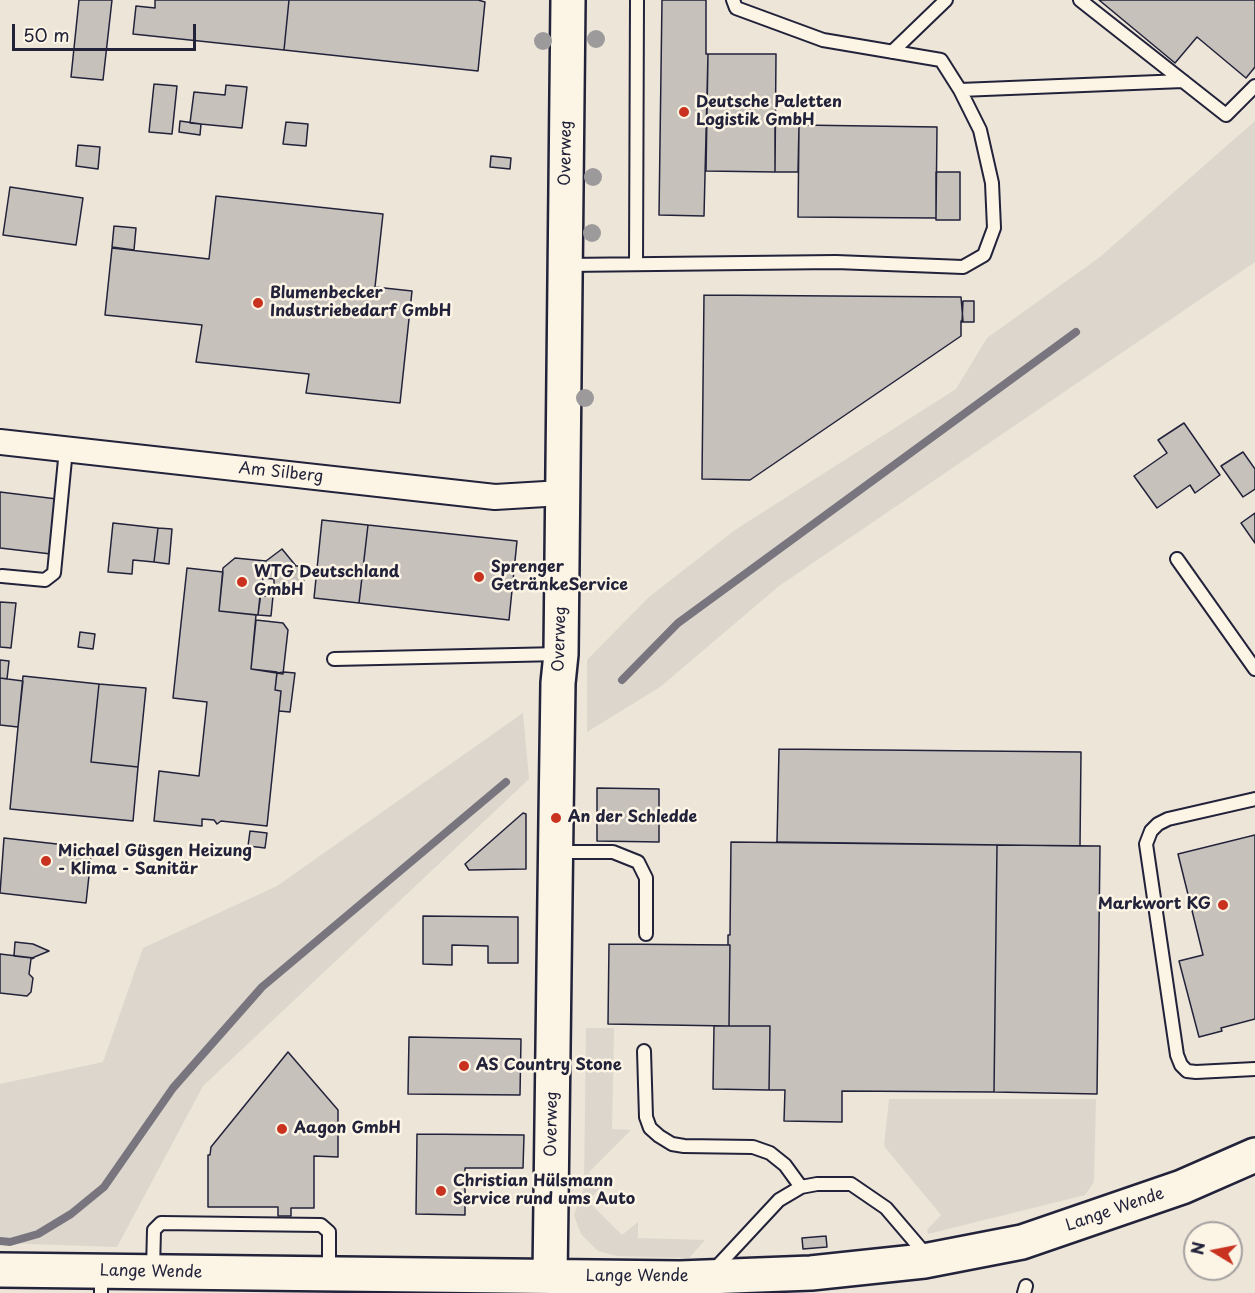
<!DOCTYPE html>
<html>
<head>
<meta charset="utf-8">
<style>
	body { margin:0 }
	#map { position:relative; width:1255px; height:1293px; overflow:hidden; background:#fcf5e5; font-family:"Playpen Sans",sans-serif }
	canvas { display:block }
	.north { position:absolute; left:1183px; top:1221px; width:60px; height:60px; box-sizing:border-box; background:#fcf5e5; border:2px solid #a5a1a1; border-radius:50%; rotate:280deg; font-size:16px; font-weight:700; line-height:24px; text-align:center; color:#22223b }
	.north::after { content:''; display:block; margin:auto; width:21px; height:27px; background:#c8321e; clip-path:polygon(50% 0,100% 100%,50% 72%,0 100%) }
	.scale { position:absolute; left:12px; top:24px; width:184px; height:27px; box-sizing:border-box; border:3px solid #22223b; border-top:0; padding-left:8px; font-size:18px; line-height:21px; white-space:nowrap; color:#22223b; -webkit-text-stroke:4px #fcf5e5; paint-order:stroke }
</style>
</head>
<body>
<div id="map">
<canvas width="1255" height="1293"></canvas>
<div class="north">N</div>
<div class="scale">50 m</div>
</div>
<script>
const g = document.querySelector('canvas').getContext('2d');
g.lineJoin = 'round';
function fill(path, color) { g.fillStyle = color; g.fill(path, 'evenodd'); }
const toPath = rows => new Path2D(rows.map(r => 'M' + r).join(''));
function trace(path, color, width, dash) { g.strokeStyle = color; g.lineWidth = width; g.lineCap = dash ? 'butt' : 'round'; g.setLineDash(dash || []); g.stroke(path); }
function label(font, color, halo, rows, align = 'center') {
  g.font = font + ' "Playpen Sans",sans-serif'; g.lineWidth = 5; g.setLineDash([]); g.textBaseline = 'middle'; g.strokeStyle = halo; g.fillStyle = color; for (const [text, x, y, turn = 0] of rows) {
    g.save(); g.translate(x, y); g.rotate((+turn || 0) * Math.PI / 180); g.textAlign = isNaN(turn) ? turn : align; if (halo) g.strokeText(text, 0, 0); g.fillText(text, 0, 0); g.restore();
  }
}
fill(toPath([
	[0,0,1255,0,1255,1293,0,1293],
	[1195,1233,1231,1233,1231,1269,1195,1269]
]), '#ece5d8');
fill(toPath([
	[1255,121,1255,262,779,586,660,687,587,732,587,660,649,597,735,530,956,389,987,338,1100,257],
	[523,713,529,779,203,1086,117,1247,0,1243,0,1084,103,1062,143,948,277,886],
	[586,1028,614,1028,612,1129,631,1130,589,1172,601,1187,588,1201,622,1235,638,1222,638,1238,705,1240,689,1258,617,1256,598,1251,581,1234,574,1215,584,1187],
	[889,1099,1096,1099,1094,1182,1085,1195,928,1234,927,1230,941,1215,884,1146]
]), '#dcd6cc');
trace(toPath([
	[622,680,678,623,1076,332],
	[0,1241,10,1242,38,1234,71,1214,104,1187,173,1088,262,987,506,782]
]), '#78757e', 8);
const building = toPath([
	[79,0,112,0,103,80,71,77,79,0],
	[155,0,289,0,284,50,133,34,136,6,155,8,155,0],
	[289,0,478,0,485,2,478,71,284,50,289,0],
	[662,0,706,0,706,54,708,54,704,216,659,215,662,0],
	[1099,0,1255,0,1255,67,1246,78,1197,37,1175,63,1099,0],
	[708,54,776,54,775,172,706,171,708,54],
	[154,84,177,86,172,134,149,132,154,84],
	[226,85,247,87,242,128,190,123,194,92,225,95,226,85],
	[180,121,201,124,200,135,179,132,180,121],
	[286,122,308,124,306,146,283,144,286,122],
	[775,125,799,125,798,172,775,172,775,125],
	[799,125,937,127,936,218,798,217,799,125],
	[78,145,100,147,98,169,76,166,78,145],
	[491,156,511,158,510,169,490,167,491,156],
	[936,172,960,172,960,220,936,220,936,172],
	[10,187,83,198,76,245,3,235,10,187],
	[216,196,383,214,375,287,412,291,400,403,306,393,309,374,196,362,202,325,105,315,112,248,209,259,216,196],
	[114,226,136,228,134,250,112,247,114,226],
	[704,295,961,297,963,321,961,321,961,336,750,480,702,479,704,295],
	[963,301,974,301,974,322,962,322,963,301],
	[1184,423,1220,475,1195,493,1190,485,1157,508,1134,476,1167,453,1158,440,1184,423],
	[1243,452,1255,469,1255,489,1243,497,1221,466,1243,452],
	[0,492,57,499,51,554,0,548,0,492],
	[1255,513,1255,543,1241,523,1255,513],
	[322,520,368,525,359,603,314,598,322,520],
	[113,523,158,528,154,562,133,560,132,574,108,572,113,523],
	[368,525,517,541,509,620,359,603,368,525],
	[158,528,172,529,169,564,154,562,158,528],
	[282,549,296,566,305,566,303,588,274,585,274,579,263,578,258,615,219,611,223,568,235,558,266,561,282,549],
	[187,568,223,572,219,611,256,615,251,669,277,672,275,690,281,691,267,826,221,821,217,824,214,820,202,819,202,826,154,821,159,771,199,776,207,702,173,698,187,568],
	[260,596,273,596,271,616,258,615,260,596],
	[0,602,16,603,11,648,0,647,0,602],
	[256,620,283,623,288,630,283,674,251,669,256,620],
	[80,632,95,634,93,649,78,647,80,632],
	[0,660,9,661,7,679,0,678,0,660],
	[284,672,295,673,290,712,279,711,281,691,275,690,277,673,284,672],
	[23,676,99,684,91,762,138,767,133,821,10,809,23,676],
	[0,678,23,681,18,727,0,725,0,678],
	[99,684,146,688,138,767,91,762,99,684],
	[779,749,1081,752,1080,846,777,842,779,749],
	[597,788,659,789,659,842,597,841,597,788],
	[523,813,526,814,526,869,469,870,465,864,523,813],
	[250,831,267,833,265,848,248,846,250,831],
	[1255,835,1255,1019,1221,1028,1222,1031,1199,1037,1179,961,1203,955,1178,854,1255,835],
	[4,838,92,848,86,903,0,893,4,838],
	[731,842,997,845,994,1092,842,1091,842,1122,784,1121,785,1090,769,1090,770,1026,729,1026,730,945,728,945,728,935,730,935,731,842],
	[997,845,1100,846,1097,1094,994,1092,997,845],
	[423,916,518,917,518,963,488,963,488,946,452,945,452,965,423,964,423,916],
	[15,942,33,944,49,951,32,958,14,956,15,942],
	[609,944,730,945,729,1026,608,1024,609,944],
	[0,954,34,958,31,959,29,974,33,978,31,992,27,996,0,993,0,954],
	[714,1026,770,1026,769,1090,713,1089,714,1026],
	[409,1037,521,1039,520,1095,408,1094,409,1037],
	[288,1052,338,1110,338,1157,314,1156,314,1208,291,1208,291,1216,278,1216,278,1207,208,1207,208,1155,210,1155,211,1147,288,1052],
	[417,1134,524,1135,523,1168,465,1168,465,1215,416,1214,417,1134],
	[826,1236,827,1247,803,1249,802,1238,826,1236]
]);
fill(building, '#c6c1bb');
trace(building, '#22223b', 1.5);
const lane = toPath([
	[1080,0,1226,115,1255,86],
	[892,52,946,0],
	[960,90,1183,81],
	[636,264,637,0],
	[566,265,836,262,963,267,984,255,994,228,992,183,980,130,960,90,941,60,823,40,736,8,733,0],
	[1177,559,1255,669],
	[2,576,45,580,54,573,66,449],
	[334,659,560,654],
	[1255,799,1168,819,1158,824,1151,831,1146,844,1177,1055,1181,1065,1187,1071,1196,1072,1255,1069],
	[557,852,613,852,638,862,646,878,646,934],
	[644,1051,646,1117,650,1128,659,1136,672,1144,684,1146,753,1147,770,1153,785,1165,801,1187],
	[153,1270,154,1230,161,1223,321,1225,329,1232,329,1273],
	[712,1272,779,1200,801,1187,817,1184,851,1184,886,1208,927,1256],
	[101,1293,101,1272],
	[1024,1293,1026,1286]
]);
const street = toPath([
	[0,442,495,497,562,493]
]);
const secondary = toPath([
	[0,1270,680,1278,811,1273,924,1261,1022,1242,1182,1187,1255,1155],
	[550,1277,556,818,558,683,561,654,568,0]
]);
trace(lane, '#22223b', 16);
trace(street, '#22223b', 28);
trace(secondary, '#22223b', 38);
trace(lane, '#fcf5e5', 12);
trace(street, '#fcf5e5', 24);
trace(secondary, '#fcf5e5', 33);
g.fillStyle = '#9d9a9b';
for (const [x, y] of [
	[596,39],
	[543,41],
	[593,177],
	[592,233],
	[585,398]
]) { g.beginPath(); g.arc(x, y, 9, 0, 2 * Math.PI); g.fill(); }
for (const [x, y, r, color] of [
	[684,112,6,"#c8321e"],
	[258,303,6,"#c8321e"],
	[479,577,6,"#c8321e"],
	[242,582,6,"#c8321e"],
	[556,818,6,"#c8321e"],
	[46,861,6,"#c8321e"],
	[1223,905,6,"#c8321e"],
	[464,1066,6,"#c8321e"],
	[282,1129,6,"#c8321e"],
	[441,1191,6,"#c8321e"]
]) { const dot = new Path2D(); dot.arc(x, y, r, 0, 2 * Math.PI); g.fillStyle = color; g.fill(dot); trace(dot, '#fcf5e5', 2); }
label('bold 16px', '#22223b', '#fcf5e5', [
	["Deutsche Paletten",696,103],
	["Logistik GmbH",696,121],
	["Blumenbecker",270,294],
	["Industriebedarf GmbH",270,312],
	["Sprenger",491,568],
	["GetränkeService",491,586],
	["WTG Deutschland",254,573],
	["GmbH",254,591],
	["An der Schledde",568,818],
	["Michael Güsgen Heizung",58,852],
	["- Klima - Sanitär",58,870],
	["Markwort KG",1211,905,"right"],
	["AS Country Stone",476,1066],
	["Aagon GmbH",294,1129],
	["Christian Hülsmann",453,1182],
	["Service rund ums Auto",453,1200]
], 'left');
label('16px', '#22223b', '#fcf5e5', [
	["Overweg",566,153,-89],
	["Am Silberg",281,473,6],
	["Overweg",560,639,-88],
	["Overweg",552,1124,-89],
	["Lange Wende",1115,1210,-19],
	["Lange Wende",151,1272,1],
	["Lange Wende",637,1277]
]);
</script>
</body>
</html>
